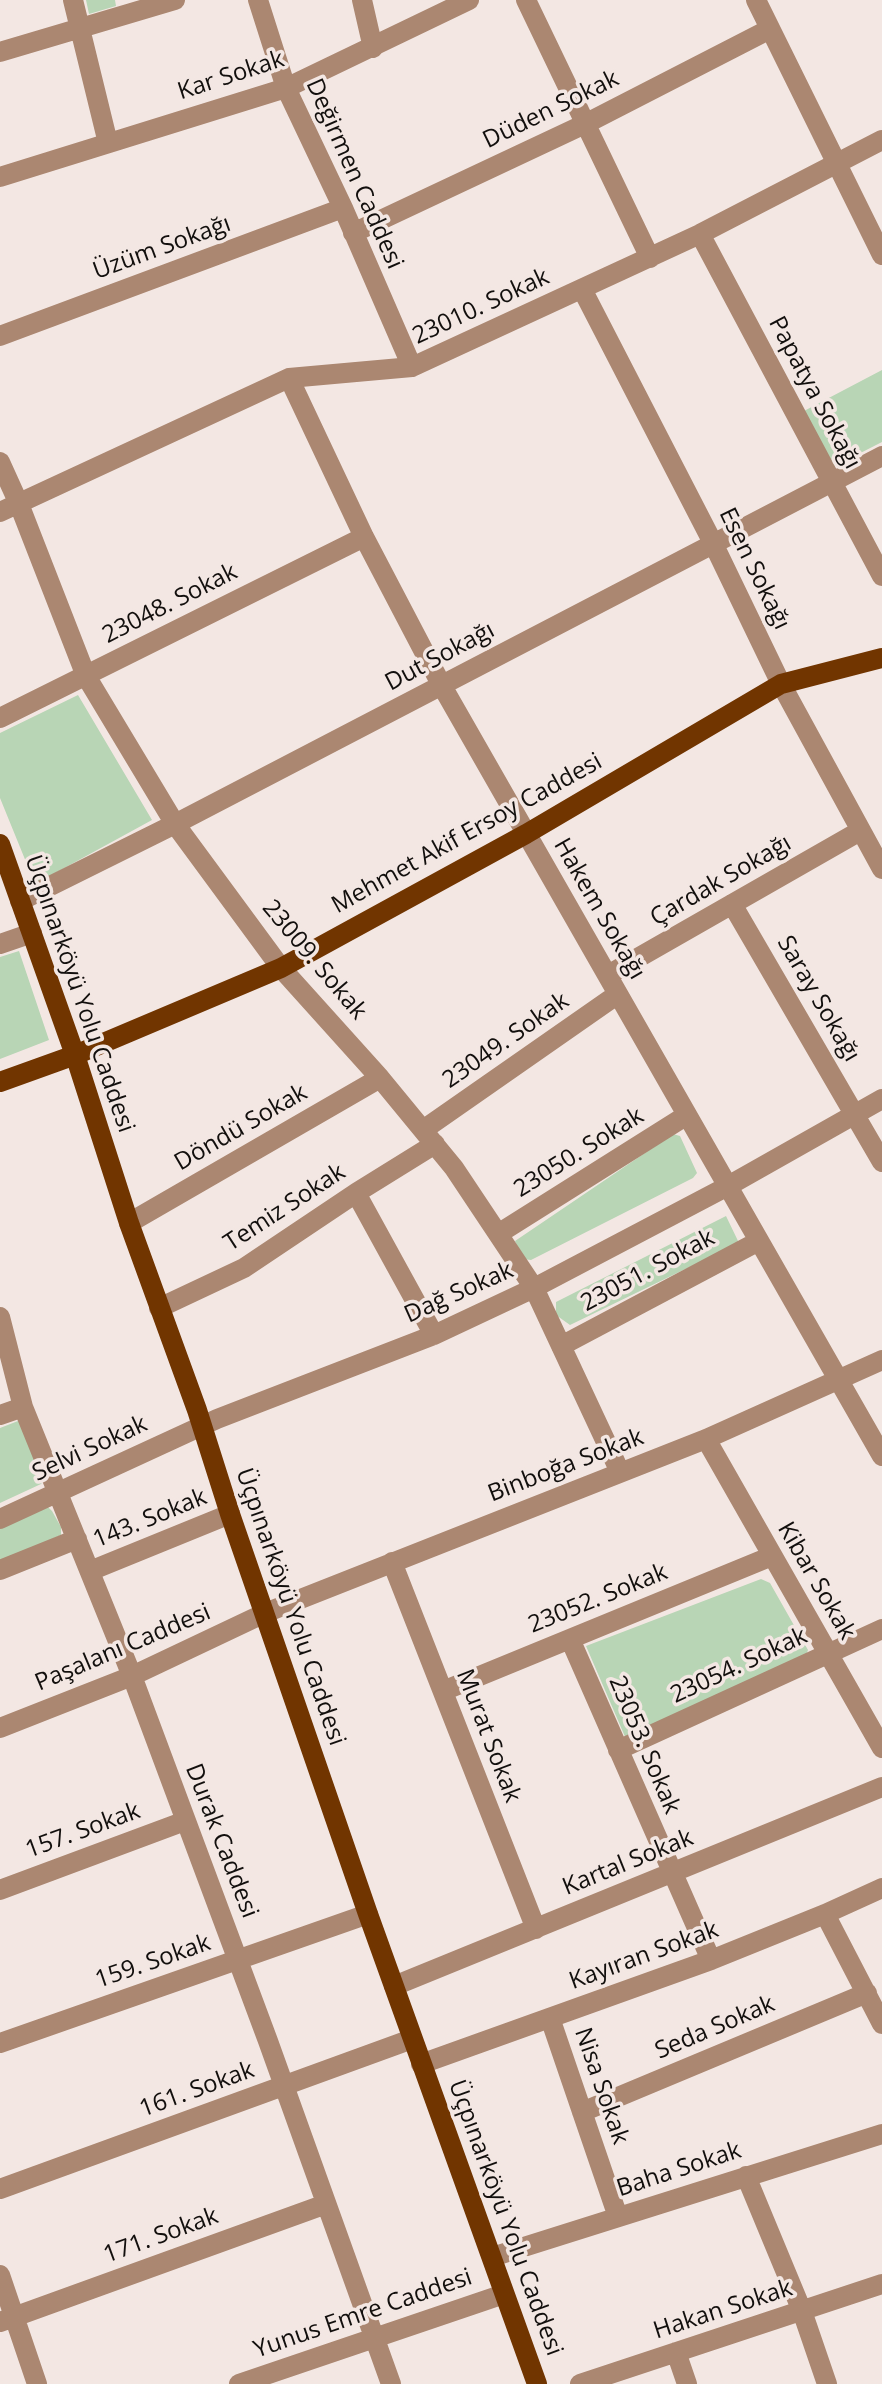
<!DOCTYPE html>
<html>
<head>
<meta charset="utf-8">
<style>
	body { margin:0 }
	canvas { display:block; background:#f3e7e3 }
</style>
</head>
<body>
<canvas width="882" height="2384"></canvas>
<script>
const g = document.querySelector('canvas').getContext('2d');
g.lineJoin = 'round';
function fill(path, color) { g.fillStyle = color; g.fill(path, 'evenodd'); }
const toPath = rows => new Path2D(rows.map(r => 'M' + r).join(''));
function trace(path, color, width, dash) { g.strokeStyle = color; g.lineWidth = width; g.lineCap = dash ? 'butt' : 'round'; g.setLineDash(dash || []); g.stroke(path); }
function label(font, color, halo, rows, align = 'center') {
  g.font = font + ' "Open Sans",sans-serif'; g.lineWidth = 7; g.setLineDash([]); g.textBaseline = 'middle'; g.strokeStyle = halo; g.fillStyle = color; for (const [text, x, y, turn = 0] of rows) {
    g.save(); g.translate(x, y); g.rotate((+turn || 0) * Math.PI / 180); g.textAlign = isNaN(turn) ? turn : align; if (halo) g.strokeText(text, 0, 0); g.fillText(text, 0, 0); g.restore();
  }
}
fill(toPath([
	[86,0,115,0,116,6,89,14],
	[882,370,882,442,833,467,804,411],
	[78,695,152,820,35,884,0,798,0,733],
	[19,951,49,1040,0,1059,0,957],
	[673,1134,680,1136,697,1173,693,1178,531,1260,523,1259,515,1241],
	[726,1216,739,1243,570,1325,556,1315,556,1302],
	[18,1421,21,1422,43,1481,41,1484,0,1503,0,1428],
	[47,1506,52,1511,61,1527,61,1535,0,1562,0,1527],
	[761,1579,770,1583,808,1650,805,1658,626,1739,586,1646]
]), '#b8d5b5');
trace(toPath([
	[73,0,108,143],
	[258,0,286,88,343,208,412,367],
	[362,0,373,48],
	[526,0,650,258],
	[756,0,882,255],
	[0,52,175,0],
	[0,177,286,88,469,0],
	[353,233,587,123,770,29],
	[700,234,882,576],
	[582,289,713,543,781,684,882,869],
	[0,336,343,208],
	[289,378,364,537,442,686,882,1456],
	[0,462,19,504,86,676,175,824,281,968,380,1078,454,1168,534,1288,620,1472],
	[0,512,289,378,412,367,700,234,882,140],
	[0,718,364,537],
	[20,901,175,824,882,456],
	[732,904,882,1162],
	[0,944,32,933],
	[608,975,860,831],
	[423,1130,618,994],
	[356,1193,434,1335],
	[129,1223,380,1078],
	[498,1234,687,1115],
	[159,1308,244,1268,356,1193,435,1144],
	[0,1317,23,1407,132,1676,268,2041,391,2384],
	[561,1346,759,1241],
	[0,1415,23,1407],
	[706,1439,882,1748],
	[0,1519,217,1419,434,1335,534,1288,728,1186,882,1099],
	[392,1562,536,1929],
	[0,1570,77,1539],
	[90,1571,230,1514],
	[570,1639,711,1960],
	[443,1691,772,1556],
	[0,1728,132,1676,265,1613,706,1439,882,1360],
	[618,1750,882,1629],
	[0,1890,185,1821],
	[825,1914,882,2024],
	[394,1986,882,1787],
	[550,2018,618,2217],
	[0,2043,368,1914],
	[421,2064,711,1960,825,1914,882,1888],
	[582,2112,867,1993],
	[746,2176,802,2311,827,2384],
	[0,2189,412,2039],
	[492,2257,882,2134],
	[0,2275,37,2384],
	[0,2322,326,2204],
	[676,2352,687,2384],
	[239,2384,504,2294],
	[580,2384,882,2284]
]), '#ab8771', 20);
trace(toPath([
	[0,844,75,1055,129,1223,197,1410,230,1514,368,1914,537,2384],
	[0,1082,75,1055,281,968,526,834,781,684,882,658]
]), '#713500', 20);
label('24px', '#120f0d', '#f3e7e3', [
	["Kar Sokak",231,76,-18],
	["Düden Sokak",551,110,-26],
	["Değirmen Caddesi",354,174,66],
	["Üzüm Sokağı",162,248,-20],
	["23010. Sokak",481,307,-25],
	["Papatya Sokağı",814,393,62],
	["Esen Sokağı",754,569,64],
	["23048. Sokak",170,604,-27],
	["Dut Sokağı",440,657,-28],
	["Mehmet Akif Ersoy Caddesi",467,834,-29],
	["Çardak Sokağı",721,881,-30],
	["Hakem Sokağı",599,909,60],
	["23009. Sokak",314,960,50],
	["Üçpınarköyü Yolu Caddesi",79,994,71],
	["Saray Sokağı",818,999,60],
	["23049. Sokak",506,1041,-35],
	["Döndü Sokak",241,1128,-30],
	["23050. Sokak",579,1153,-32],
	["Temiz Sokak",285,1208,-33],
	["23051. Sokak",648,1271,-28],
	["Dağ Sokak",459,1293,-24],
	["Selvi Sokak",90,1449,-25],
	["Binboğa Sokak",566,1466,-21],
	["143. Sokak",150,1519,-22],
	["Kibar Sokak",816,1581,60],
	["23052. Sokak",598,1599,-22],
	["Üçpınarköyü Yolu Caddesi",290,1607,71],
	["Paşalanı Caddesi",123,1648,-23],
	["23054. Sokak",739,1666,-25],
	["Murat Sokak",488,1736,69],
	["23053. Sokak",644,1745,67],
	["157. Sokak",83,1831,-20],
	["Durak Caddesi",221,1841,69],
	["Kartal Sokak",628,1863,-22],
	["Kayıran Sokak",644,1956,-20],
	["159. Sokak",153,1962,-19],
	["Seda Sokak",715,2028,-23],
	["Nisa Sokak",601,2086,71],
	["161. Sokak",197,2090,-20],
	["Baha Sokak",679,2170,-18],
	["Üçpınarköyü Yolu Caddesi",505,2218,70],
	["171. Sokak",161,2236,-20],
	["Hakan Sokak",723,2310,-18],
	["Yunus Emre Caddesi",363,2314,-19]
]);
</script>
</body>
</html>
